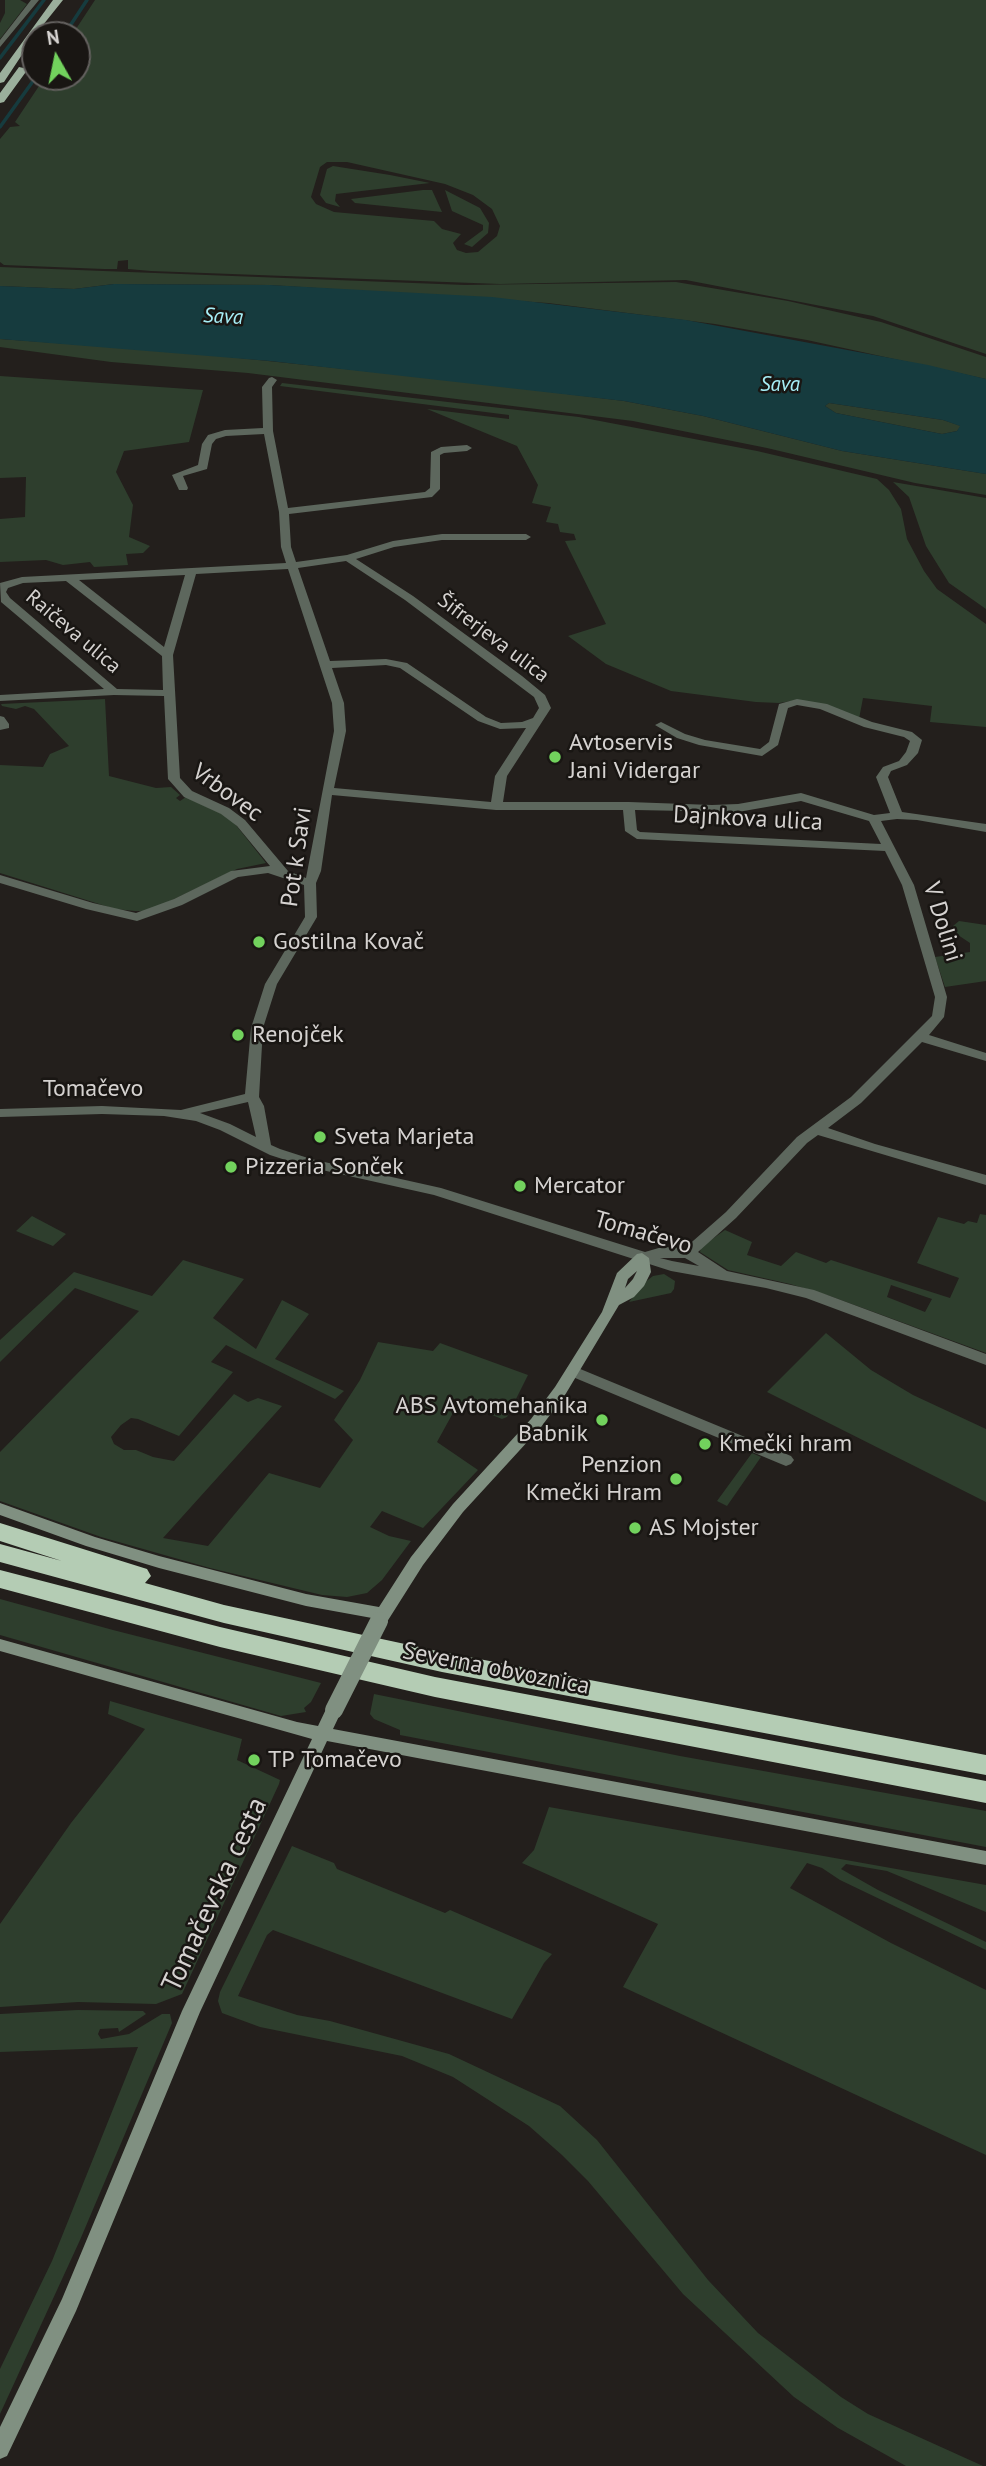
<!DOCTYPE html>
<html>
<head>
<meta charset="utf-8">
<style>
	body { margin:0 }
	#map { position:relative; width:986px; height:2466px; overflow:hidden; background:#231f1c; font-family:"PT Sans",sans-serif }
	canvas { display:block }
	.north { position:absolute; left:21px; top:21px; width:70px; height:70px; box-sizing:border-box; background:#191613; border:2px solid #64615f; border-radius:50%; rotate:351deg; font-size:19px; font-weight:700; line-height:28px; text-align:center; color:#d5d2d0 }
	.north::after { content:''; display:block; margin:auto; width:24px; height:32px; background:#72d25d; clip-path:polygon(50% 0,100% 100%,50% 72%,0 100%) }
</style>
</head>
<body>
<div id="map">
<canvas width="986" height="2466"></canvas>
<div class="north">N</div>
</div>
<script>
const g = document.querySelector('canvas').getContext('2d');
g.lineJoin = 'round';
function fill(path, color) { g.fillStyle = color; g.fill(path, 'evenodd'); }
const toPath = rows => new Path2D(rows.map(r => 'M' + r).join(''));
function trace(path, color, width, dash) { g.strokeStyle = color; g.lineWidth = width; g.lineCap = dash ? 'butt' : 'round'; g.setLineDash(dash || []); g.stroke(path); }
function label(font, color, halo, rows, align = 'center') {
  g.font = font + ' "PT Sans",sans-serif'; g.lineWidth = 5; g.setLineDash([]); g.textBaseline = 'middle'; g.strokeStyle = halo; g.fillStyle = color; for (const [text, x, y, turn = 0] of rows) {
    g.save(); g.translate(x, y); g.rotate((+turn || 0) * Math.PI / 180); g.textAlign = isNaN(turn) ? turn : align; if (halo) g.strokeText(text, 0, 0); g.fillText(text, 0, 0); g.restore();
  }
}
fill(toPath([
	[5,0,20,0,27,4,0,39,0,23,5,13],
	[95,0,986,0,986,354,873,316,686,280,500,284,151,271,128,269,128,260,118,261,117,269,104,269,4,265,0,262,0,139,10,127,20,126,15,122,45,77,77,77,77,35,72,35],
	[327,162,347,162,445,184,473,195,492,209,500,226,497,236,478,252,466,253,457,250,453,243,461,234,442,229,434,221,334,212,316,204,311,197,320,167],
	[333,166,390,175,430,183,336,194,335,201,340,207,326,203,320,195,327,169],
	[423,190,432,190,442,212,355,203,351,199],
	[445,190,480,208,489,223,488,233,472,247,464,244,483,230,483,225,452,211],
	[0,267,465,285,676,282,788,301,881,322,986,357,986,379,807,340,715,324,548,303,270,285,114,284,74,289,0,286],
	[0,339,181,352,461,381,624,401,703,416,842,451,986,474,986,495,915,483,767,448,633,421,248,373,111,362,0,347],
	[0,376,203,390,189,442,124,451,116,472,133,505,129,537,150,546,143,553,126,554,128,565,94,567,90,562,63,565,46,560,0,562,0,519,25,517,26,477,0,478],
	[282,383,579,417,757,451,877,479,889,490,901,509,907,539,924,571,937,589,986,624,986,727,930,722,932,706,863,698,859,719,798,700,779,703,756,702,671,691,606,664,568,636,606,624,565,541,576,540,574,534,560,532,558,524,546,522,551,507,532,503,538,485,517,446,427,409,509,419,509,415,280,386],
	[829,403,943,420,961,426,957,431,942,434,836,413,825,406],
	[893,482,986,498,986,609,949,583,926,546,909,497],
	[105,699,109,776,156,788,171,787,180,795,176,798,180,801,186,797,220,813,232,820,266,863,237,869,149,911,135,911,115,909,0,873,0,765,43,767,50,754,69,746,34,709,25,706,16,709,2,706,1,704],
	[959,921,986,925,986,981,945,987,935,957,970,952,970,943,958,935,953,926],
	[980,1214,986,1215,986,1353,830,1296,790,1284,728,1270,700,1252,701,1247,725,1230,752,1242,747,1255,781,1266,796,1252,826,1263,831,1260,950,1298,959,1278,917,1263,938,1217,964,1224,968,1221,977,1223],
	[891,1285,932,1299,925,1312,887,1297],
	[32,1216,66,1234,53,1246,16,1231],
	[183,1260,244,1279,213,1318,256,1349,282,1300,309,1314,275,1359,344,1391,335,1399,226,1345,211,1362,233,1372,179,1436,138,1419,131,1418,121,1425,111,1437,114,1444,124,1450,136,1450,153,1457,174,1461,234,1394,248,1402,258,1398,282,1406,163,1538,208,1546,269,1473,320,1488,353,1440,334,1420,360,1380,378,1342,433,1351,440,1343,528,1375,507,1417,502,1419,459,1402,437,1442,478,1470,423,1528,382,1511,370,1527,389,1536,411,1541,382,1580,367,1593,347,1597,322,1595,210,1568,101,1537,0,1501,0,1452,139,1311,75,1288,0,1362,0,1340,74,1272,152,1296],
	[664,1274,675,1281,674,1289,671,1293,629,1302,644,1283,653,1276],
	[826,1333,871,1370,913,1395,986,1429,986,1502,767,1392],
	[752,1453,761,1457,727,1506,717,1501],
	[0,1599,113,1630,321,1683,311,1702,304,1708,306,1712,281,1716,0,1635],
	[374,1694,680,1756,986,1811,986,1847,400,1735,400,1730,374,1719,370,1714],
	[110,1701,242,1739,237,1760,280,1780,279,1784,182,1994,156,2004,78,2002,0,2007,0,1924,71,1823,145,1729,108,1714],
	[549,1807,986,1885,986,1912,887,1871,846,1864,841,1869,878,1890,986,1942,986,1950,840,1880,822,1868,807,1863,790,1888,891,1943,986,1990,986,2155,623,1987,658,1924,522,1863,534,1850],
	[292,1846,334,1863,337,1869,445,1913,450,1910,552,1954,544,1963,512,2019,273,1930,267,1935,238,1996,297,2015,330,2021,449,2054,560,2106,597,2140,708,2280,758,2333,841,2397,868,2414,983,2466,906,2466,838,2428,794,2397,683,2294,588,2181,562,2155,529,2126,453,2077,402,2056,260,2027,222,2013,218,2001,220,1992],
	[78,2010,143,2011,146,2014,119,2032,118,2028,100,2029,98,2034,101,2039,129,2034,162,2014,170,2014,172,2023,80,2240,0,2414,0,2369,52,2261,138,2047,0,2052,0,2014]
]), '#2e3e2d');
fill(toPath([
	[114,284,270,285,492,297,686,320,928,365,986,379,986,474,842,451,703,416,624,401,270,361,0,339,0,286,74,289],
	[829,403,943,420,960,426,957,431,942,434,836,413,825,406]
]), '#163b3e');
trace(toPath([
	[64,35,87,0],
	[0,58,44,0],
	[0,127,36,77]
]), '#163b3e', 3.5);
fill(toPath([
	[31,0,39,0,0,47,0,40,31,0],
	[272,377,277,380,272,387,273,431,288,508,425,492,430,488,431,452,441,447,467,445,472,448,467,451,444,453,440,455,440,489,432,497,289,514,291,547,296,562,347,555,393,541,442,534,526,534,531,537,526,540,442,540,394,547,356,559,413,596,522,676,545,695,551,708,507,776,503,802,629,802,712,805,738,804,801,793,874,815,890,813,876,777,883,767,899,761,906,752,910,741,904,737,864,727,820,709,797,705,788,708,778,745,762,756,699,745,677,738,655,725,661,722,685,734,705,740,760,749,769,742,779,704,797,699,827,704,872,722,912,732,922,740,918,753,907,765,891,771,888,777,902,812,986,824,986,832,917,820,897,819,881,821,914,885,947,997,944,1017,929,1035,986,1053,986,1061,922,1042,861,1103,828,1128,875,1144,986,1175,986,1185,818,1135,807,1143,736,1218,698,1252,727,1271,814,1290,986,1354,986,1365,806,1298,766,1288,671,1271,434,1195,304,1166,270,1155,220,1130,196,1121,164,1116,102,1114,0,1117,0,1109,102,1106,181,1110,245,1094,251,1028,265,984,305,917,304,885,268,873,238,877,182,905,137,921,86,909,0,883,0,875,93,903,136,913,174,899,231,871,270,866,237,826,221,814,184,797,168,779,164,696,114,695,0,701,0,695,104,689,1,602,0,583,22,577,286,563,281,547,279,512,264,434,226,436,216,439,212,444,207,469,183,476,188,488,187,490,179,490,172,475,198,465,202,444,208,435,225,430,263,428,262,387,269,378,272,377],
	[346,561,405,600,534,697,539,708,533,718,522,722,501,723,486,717,407,663,386,659,330,661,298,568,346,561],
	[288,569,332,703,334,731,306,878,288,871,245,820,229,808,192,791,180,778,173,655,196,574,288,569],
	[185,575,164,647,79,580,185,575],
	[66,581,162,656,163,690,117,689,10,598,6,592,8,588,23,583,66,581],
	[386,665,400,668,478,721,500,729,526,728,495,776,491,802,334,788,346,731,344,703,332,668,386,665],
	[332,795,496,810,623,810,625,831,637,839,885,851,902,885,935,997,932,1016,851,1097,797,1137,726,1212,685,1248,662,1247,645,1252,441,1188,311,1159,280,1149,271,1145,264,1106,259,1097,263,1028,277,984,317,917,316,883,321,871,332,795],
	[801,801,869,821,881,844,640,832,637,830,635,810,738,812,801,801],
	[248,1102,256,1137,230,1124,200,1113,248,1102],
	[660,1258,685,1258,699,1266,672,1261,660,1258],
	[0,716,4,717,9,724,9,728,0,730,0,716],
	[573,1366,791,1456,794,1460,791,1464,786,1466,781,1464,568,1375,566,1371,568,1367,573,1366]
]), '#5d675d');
fill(toPath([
	[642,1253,649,1258,651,1272,644,1286,634,1297,619,1305,565,1395,541,1427,463,1512,423,1565,385,1625,379,1627,373,1625,372,1618,306,1606,159,1568,86,1546,0,1515,0,1503,95,1537,159,1556,306,1594,379,1607,411,1557,453,1504,531,1419,555,1387,602,1312,617,1273,637,1254,642,1253],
	[637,1271,633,1279,625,1288,628,1279,637,1271],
	[0,1639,297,1722,318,1726,328,1705,334,1703,340,1705,342,1710,333,1729,986,1851,986,1865,327,1741,200,2012,76,2311,7,2456,0,2459,0,2427,62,2299,182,2011,312,1739,0,1651,0,1639]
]), '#809081');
fill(toPath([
	[53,0,63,0,35,35,4,82,0,83,0,73,53,0],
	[19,67,28,69,4,102,0,103,0,93,19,67]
]), '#9baf9c');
fill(toPath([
	[0,1523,147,1569,151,1576,145,1583,224,1605,442,1652,986,1755,986,1775,442,1672,224,1623,0,1562,0,1544,62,1561,0,1541,0,1523],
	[0,1570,220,1627,435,1677,986,1781,986,1803,435,1697,220,1647,0,1588,0,1570]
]), '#b4ccb4');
trace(toPath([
	[334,1710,379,1621]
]), '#809081', 18);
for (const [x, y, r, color] of [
	[555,757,7,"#72d25d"],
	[259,942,7,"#72d25d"],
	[238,1035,7,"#72d25d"],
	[320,1137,7,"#72d25d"],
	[231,1167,7,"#72d25d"],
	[520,1186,7,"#72d25d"],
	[602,1420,7,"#72d25d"],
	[705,1444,7,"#72d25d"],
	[676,1479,7,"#72d25d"],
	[635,1528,7,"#72d25d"],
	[254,1760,7,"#72d25d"]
]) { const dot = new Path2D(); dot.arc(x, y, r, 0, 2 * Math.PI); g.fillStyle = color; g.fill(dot); trace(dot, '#191613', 2.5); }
label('italic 21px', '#a6eef6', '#191613', [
	["Sava",223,317,3],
	["Sava",780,385]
]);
label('21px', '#d5d2d0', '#191613', [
	["Raičeva ulica",73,632,40],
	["Šifrerjeva ulica",493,638,37]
]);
label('24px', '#d5d2d0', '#191613', [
	["Avtoservis",569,743],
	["Jani Vidergar",569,771],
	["Gostilna Kovač",273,942],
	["Renojček",252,1035],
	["Sveta Marjeta",334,1137],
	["Pizzeria Sonček",245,1167],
	["Mercator",534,1186],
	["ABS Avtomehanika",588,1406,"right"],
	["Babnik",588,1434,"right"],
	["Kmečki hram",719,1444],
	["Penzion",662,1465,"right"],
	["Kmečki Hram",662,1493,"right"],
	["AS Mojster",649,1528],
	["TP Tomačevo",268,1760]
], 'left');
label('24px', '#d5d2d0', '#191613', [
	["Vrbovec",227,793,36],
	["Dajnkova ulica",748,819,3],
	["Pot k Savi",297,857,-82],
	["V Dolini",942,922,73],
	["Tomačevo",93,1089],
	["Tomačevo",643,1233,16],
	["Severna obvoznica",496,1669,11]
]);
label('28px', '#d5d2d0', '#191613', [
	["Tomačevska cesta",215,1895,-65]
]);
</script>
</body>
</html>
